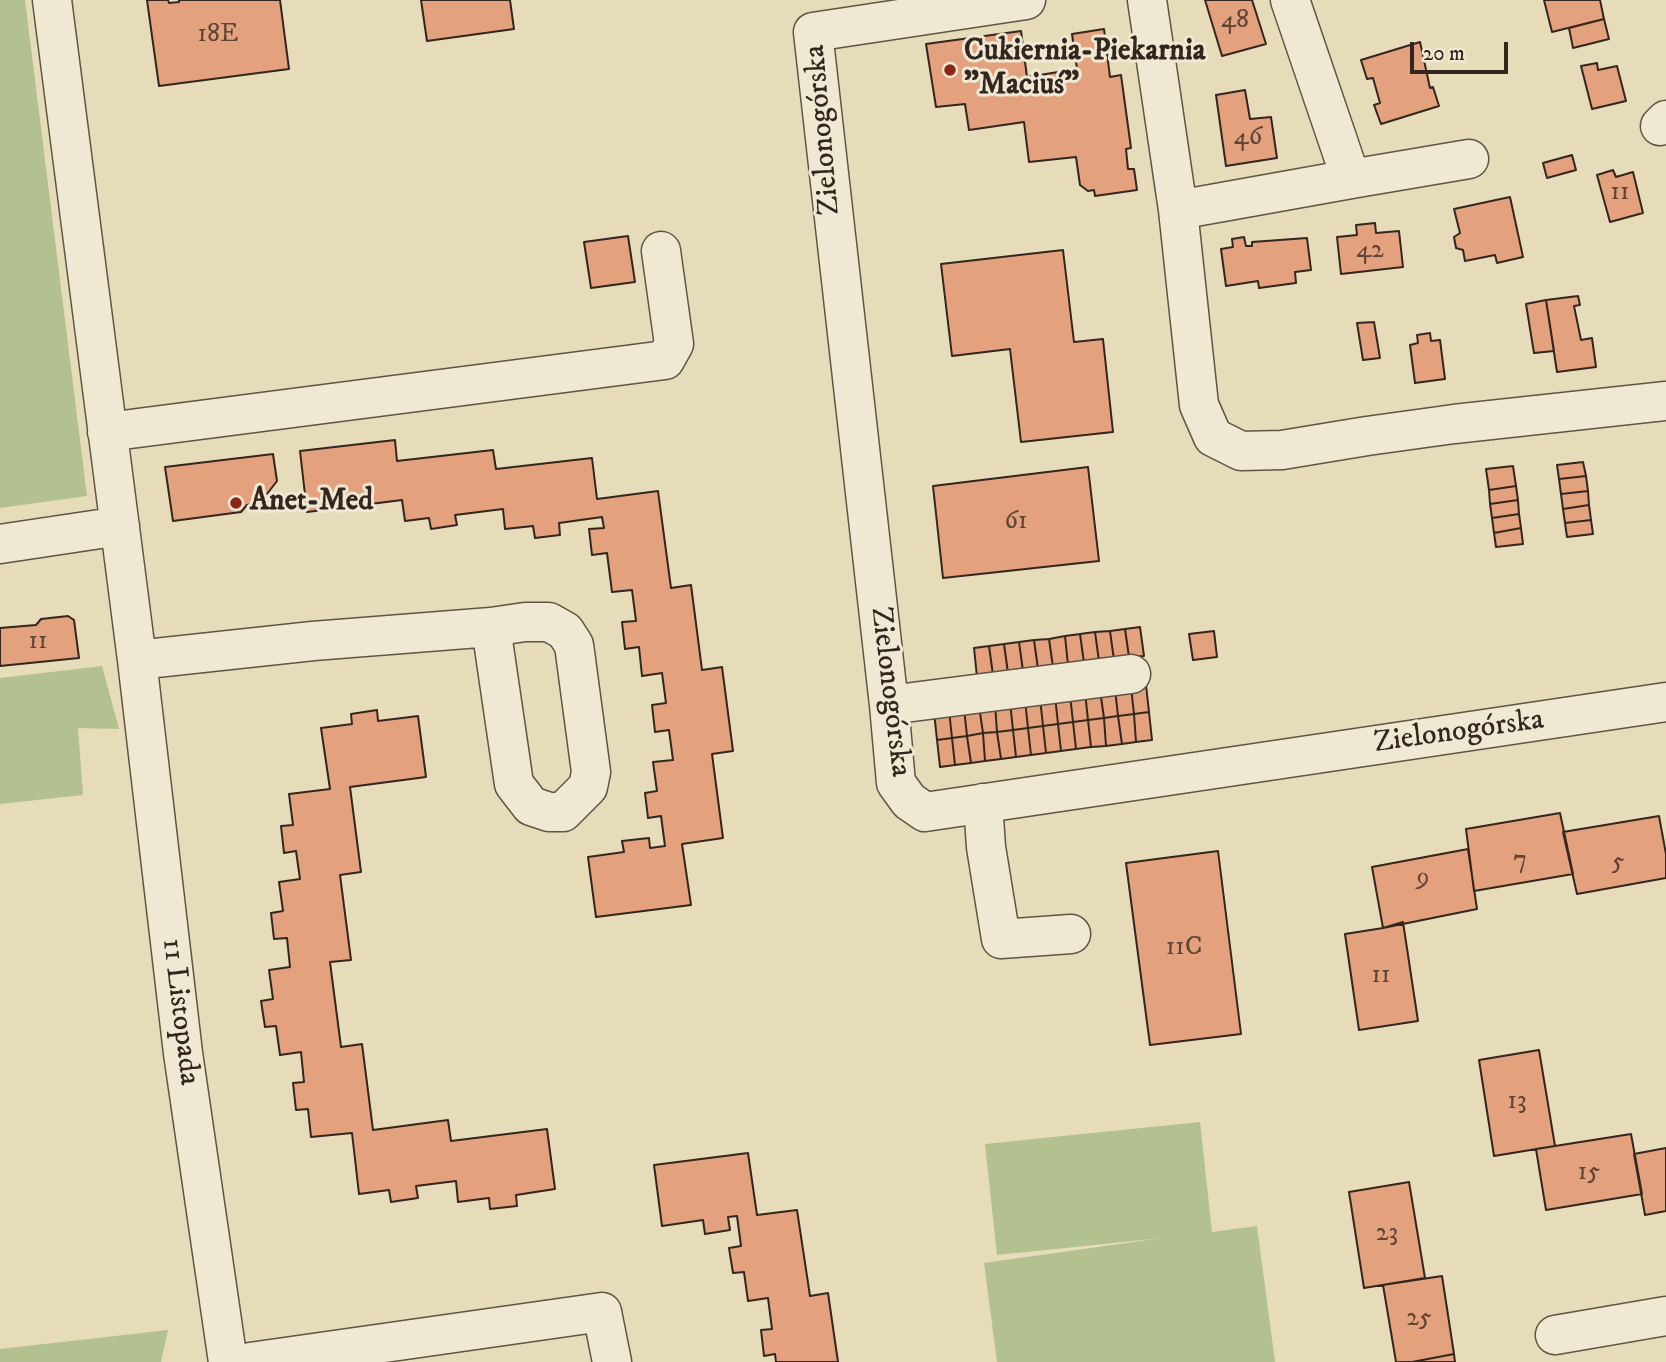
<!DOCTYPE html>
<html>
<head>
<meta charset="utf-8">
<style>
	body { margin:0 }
	#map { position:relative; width:1666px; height:1362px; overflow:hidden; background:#e6dcb9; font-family:"IM FELL DW Pica",serif }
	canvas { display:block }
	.scale { position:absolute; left:1410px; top:42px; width:98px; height:32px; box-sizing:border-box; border:4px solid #33261e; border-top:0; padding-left:9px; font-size:21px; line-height:24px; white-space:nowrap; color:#33261e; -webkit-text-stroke:5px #efe8d2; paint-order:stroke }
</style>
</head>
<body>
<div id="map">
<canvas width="1666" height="1362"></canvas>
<div class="scale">20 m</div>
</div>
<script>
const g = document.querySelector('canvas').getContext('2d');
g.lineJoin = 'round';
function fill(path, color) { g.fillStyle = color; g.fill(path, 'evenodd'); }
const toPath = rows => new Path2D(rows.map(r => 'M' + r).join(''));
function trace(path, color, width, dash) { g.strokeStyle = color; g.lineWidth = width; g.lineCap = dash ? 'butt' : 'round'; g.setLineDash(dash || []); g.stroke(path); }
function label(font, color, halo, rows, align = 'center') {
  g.font = font + ' "IM FELL DW Pica",serif'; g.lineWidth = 6; g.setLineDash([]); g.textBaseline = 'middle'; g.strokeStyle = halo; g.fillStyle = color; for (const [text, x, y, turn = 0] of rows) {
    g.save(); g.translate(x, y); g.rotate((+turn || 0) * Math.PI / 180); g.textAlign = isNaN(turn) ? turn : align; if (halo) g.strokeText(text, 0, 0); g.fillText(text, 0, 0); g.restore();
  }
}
fill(toPath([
	[0,0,25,0,87,496,0,508],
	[102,666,119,729,78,728,83,795,0,804,0,678],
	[1200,1122,1212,1232,1257,1226,1275,1362,997,1362,984,1263,1162,1238,997,1255,985,1144],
	[168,1330,161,1362,0,1362,0,1349]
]), '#b3c090');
const building = toPath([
	[147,0,168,0,169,3,179,2,179,0,280,0,289,69,159,86,147,0],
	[421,0,510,0,514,29,427,41,421,0],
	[1205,0,1252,0,1266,44,1222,56,1205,0],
	[1544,0,1600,0,1604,19,1552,32,1544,0],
	[1604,19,1609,39,1573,48,1569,28,1604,19],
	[1104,29,1110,77,1121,75,1131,148,1126,149,1128,169,1134,169,1137,190,1095,196,1094,190,1088,191,1080,185,1076,157,1029,162,1024,122,969,130,965,104,936,107,926,44,1021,31,1027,77,1077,69,1072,34,1104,29],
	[1420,42,1430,88,1433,87,1439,106,1381,124,1374,105,1380,103,1373,78,1367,79,1361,60,1420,42],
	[1597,63,1598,70,1617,66,1626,101,1592,109,1581,66,1597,63],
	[1245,90,1250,119,1271,117,1277,158,1226,166,1216,95,1245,90],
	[1572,155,1576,170,1547,178,1543,163,1572,155],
	[1613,170,1616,177,1633,172,1643,213,1610,222,1597,175,1613,170],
	[1510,197,1523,257,1497,263,1495,255,1465,261,1463,250,1456,248,1454,237,1460,233,1454,209,1510,197],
	[1375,223,1376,233,1399,231,1403,267,1341,274,1337,237,1357,235,1356,225,1375,223],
	[628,236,635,282,591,288,584,242,628,236],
	[1244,237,1246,246,1252,246,1252,242,1307,238,1311,270,1295,272,1296,283,1259,288,1258,281,1226,286,1221,249,1233,247,1232,239,1244,237],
	[1063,250,1074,342,1103,339,1113,432,1021,442,1010,349,952,356,941,264,1063,250],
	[1578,296,1580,305,1574,306,1581,340,1592,338,1596,367,1557,372,1546,300,1578,296],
	[1546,300,1554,351,1534,353,1526,304,1546,300],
	[1374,322,1380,358,1363,360,1357,323,1374,322],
	[1430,333,1431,341,1440,340,1445,379,1415,383,1410,345,1418,343,1417,335,1430,333],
	[395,440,397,461,493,450,496,469,592,458,597,499,658,491,671,588,691,585,702,670,722,667,733,751,712,754,723,838,682,844,691,905,596,917,588,857,624,852,622,841,649,838,650,848,665,846,661,816,648,818,645,793,657,791,653,762,673,760,669,730,655,732,652,705,666,703,662,673,642,676,639,647,625,649,622,622,636,621,632,590,612,592,607,553,592,555,589,529,604,528,602,517,559,523,560,535,535,538,533,526,505,529,503,509,455,515,457,525,431,529,429,518,405,521,402,500,307,512,300,451,395,440],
	[273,454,277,481,260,503,247,505,241,512,173,521,165,467,273,454],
	[1583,462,1586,476,1559,479,1557,465,1583,462],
	[1513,466,1516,486,1489,490,1486,469,1513,466],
	[1088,467,1099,561,943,578,933,486,1088,467],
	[1586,476,1588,491,1561,494,1559,479,1586,476],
	[1516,486,1518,500,1490,504,1489,490,1516,486],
	[1588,491,1589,505,1563,509,1561,494,1588,491],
	[1518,500,1519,514,1492,518,1490,504,1518,500],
	[1589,505,1591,520,1565,523,1563,509,1589,505],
	[1519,514,1521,528,1494,533,1492,518,1519,514],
	[1591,520,1593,534,1567,537,1565,523,1591,520],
	[1521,528,1523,544,1496,547,1494,533,1521,528],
	[68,616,74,620,79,658,0,666,0,628,36,625,41,619,68,616],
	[1140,627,1144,656,1129,657,1125,629,1140,627],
	[1125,629,1129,657,1114,660,1110,631,1125,629],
	[1110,631,1114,660,1099,661,1095,632,1110,631],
	[1214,631,1217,657,1193,660,1189,634,1214,631],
	[1095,632,1099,661,1084,663,1080,634,1095,632],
	[1080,634,1084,663,1068,665,1065,636,1080,634],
	[1065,636,1068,665,1053,667,1049,639,1065,636],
	[1049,639,1053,667,1038,669,1034,640,1049,639],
	[1034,640,1038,669,1023,671,1019,642,1034,640],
	[1019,642,1023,671,1008,673,1004,644,1019,642],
	[1004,644,1008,673,993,675,989,646,1004,644],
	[989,646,993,675,977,677,974,648,989,646],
	[1146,685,1149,712,1134,714,1131,687,1146,685],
	[1131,687,1134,714,1118,716,1115,689,1131,687],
	[1115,689,1118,716,1104,718,1100,690,1115,689],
	[1100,690,1104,718,1088,720,1085,692,1100,690],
	[1085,692,1088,720,1073,722,1070,695,1085,692],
	[1070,695,1073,722,1058,724,1055,696,1070,695],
	[1055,696,1058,724,1043,726,1040,698,1055,696],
	[1040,698,1043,726,1028,728,1025,700,1040,698],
	[1025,700,1028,728,1013,730,1010,702,1025,700],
	[1010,702,1013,730,997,732,995,704,1010,702],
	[995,704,997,732,983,733,979,706,995,704],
	[979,706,983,733,967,736,964,708,979,706],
	[964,708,967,736,952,738,949,710,964,708],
	[377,710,378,721,418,716,426,777,350,787,361,872,340,875,351,960,330,962,341,1047,362,1044,373,1130,448,1120,451,1141,547,1129,555,1189,516,1195,517,1206,490,1209,489,1198,458,1202,456,1181,416,1186,418,1198,391,1202,389,1190,359,1194,352,1133,311,1137,308,1109,296,1110,293,1083,304,1082,301,1052,280,1055,276,1026,265,1027,261,1001,273,999,269,970,290,967,287,938,274,939,271,913,283,911,279,882,300,879,296,851,284,853,281,826,293,825,289,794,330,789,321,728,352,724,351,714,377,710],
	[949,710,952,738,937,740,934,712,949,710],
	[1149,712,1152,740,1136,742,1134,714,1149,712],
	[1134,714,1136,742,1122,744,1118,716,1134,714],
	[1118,716,1122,744,1106,746,1104,718,1118,716],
	[1104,718,1106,746,1091,747,1088,720,1104,718],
	[1088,720,1091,747,1076,749,1073,722,1088,720],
	[1073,722,1076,749,1061,751,1058,724,1073,722],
	[1058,724,1061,751,1046,753,1043,726,1058,724],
	[1043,726,1046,753,1031,755,1028,728,1043,726],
	[1028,728,1031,755,1016,757,1013,730,1028,728],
	[1013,730,1016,757,1001,759,997,732,1013,730],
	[997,732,1001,759,985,761,983,733,997,732],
	[983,733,985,761,971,763,967,736,983,733],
	[967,736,971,763,955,765,952,738,967,736],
	[952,738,955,765,940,767,937,740,952,738],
	[1560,813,1573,874,1474,891,1466,829,1560,813],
	[1659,816,1666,854,1666,878,1577,894,1563,832,1659,816],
	[1468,849,1477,909,1383,928,1372,867,1468,849],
	[1218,851,1241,1034,1150,1045,1126,863,1218,851],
	[1403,922,1418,1021,1359,1030,1345,934,1383,928,1403,922],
	[1539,1050,1555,1146,1494,1156,1479,1060,1539,1050],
	[1631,1134,1642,1194,1546,1210,1536,1149,1631,1134],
	[1666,1148,1666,1211,1645,1215,1634,1154,1666,1148],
	[748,1153,757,1215,797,1210,810,1296,828,1293,838,1362,776,1362,775,1354,764,1356,761,1330,772,1329,768,1298,748,1301,744,1272,733,1273,729,1248,741,1246,737,1216,728,1217,730,1230,705,1234,703,1220,662,1226,654,1165,748,1153],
	[1409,1182,1425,1278,1364,1288,1349,1192,1409,1182],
	[1442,1276,1454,1354,1412,1362,1396,1362,1383,1285,1442,1276],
	[1454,1354,1455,1362,1412,1362,1454,1354]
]);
fill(building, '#e4a17e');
trace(building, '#33261e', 2);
const minor = toPath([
	[52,0,137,660,183,1053,228,1362],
	[1026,0,813,32,889,705,896,783,909,801,925,812,1666,702],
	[1147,0,1178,210,1199,405,1213,437,1241,451,1282,450,1367,436,1454,424,1666,401],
	[1660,126,1666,120],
	[1351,179,1469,159],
	[1178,210,1351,179,1290,0],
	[107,432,665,360,674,344,661,251],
	[0,544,120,526],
	[137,660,313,641,491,627,514,784,531,806,549,812,563,812,588,787,591,772,574,645,565,631,549,622,525,622,491,627],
	[889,705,1131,674],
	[983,803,986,847,1001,939,1071,934],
	[1555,1335,1666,1316],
	[250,1362,602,1312,612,1362]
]);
trace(minor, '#605445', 41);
trace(minor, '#efe8d2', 38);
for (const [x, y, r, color] of [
	[950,70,7,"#8f2418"],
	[236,503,7,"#8f2418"]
]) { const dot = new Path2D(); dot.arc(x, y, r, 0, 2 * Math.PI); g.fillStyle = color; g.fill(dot); trace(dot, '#efe8d2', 2.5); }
label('26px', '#5f4536', null, [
	["48",1235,22],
	["18E",218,36],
	["46",1248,139],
	["11",1620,194],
	["42",1370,252],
	["61",1016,523],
	["11",38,643],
	["7",1520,862],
	["5",1618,864],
	["9",1423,879],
	["11C",1184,949],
	["11",1381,977],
	["13",1517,1103],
	["15",1589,1174],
	["23",1387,1235],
	["25",1419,1320]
]);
label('bold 30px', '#33261e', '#efe8d2', [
	["Cukiernia-Piekarnia",964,53],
	["\"Maciuś\"",964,87],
	["Anet-Med",250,503]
], 'left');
label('30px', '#33261e', '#efe8d2', [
	["Zielonogórska",824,130,-95],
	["Zielonogórska",889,692,83],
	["Zielonogórska",1459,733,-8],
	["11 Listopada",179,1012,83]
]);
</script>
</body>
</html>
